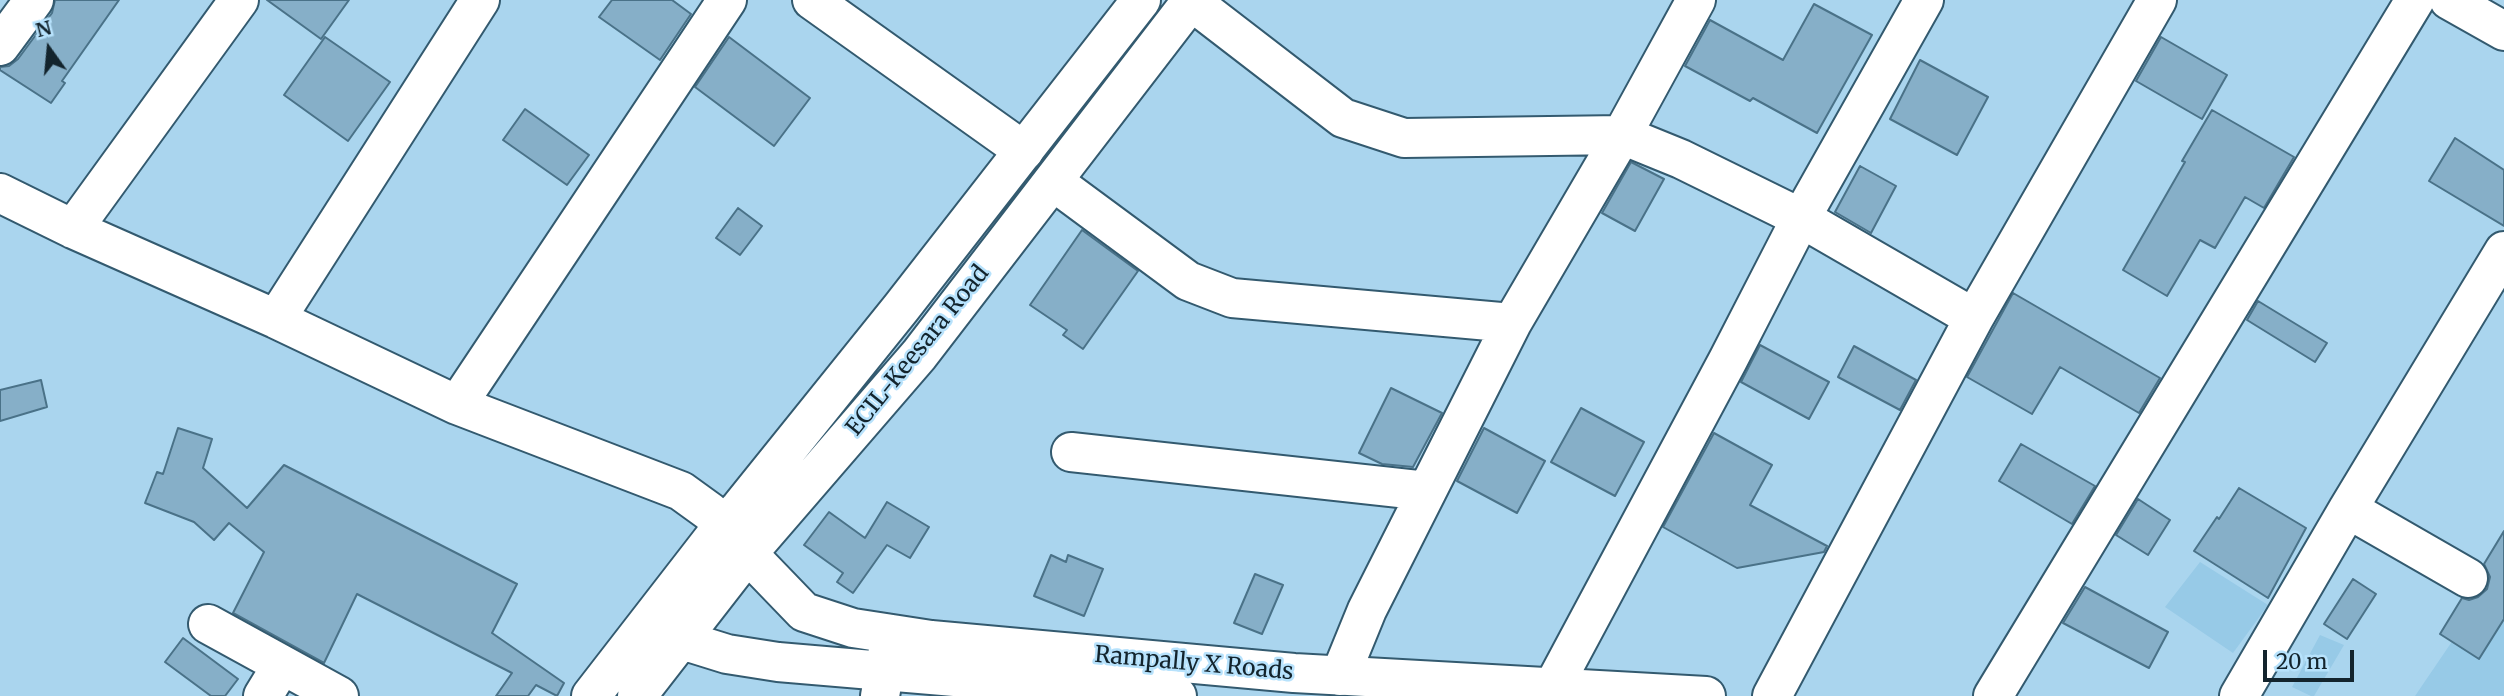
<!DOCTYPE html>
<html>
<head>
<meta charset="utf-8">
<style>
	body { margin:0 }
	#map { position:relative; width:2504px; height:696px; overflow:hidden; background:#aad5ee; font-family:Merriweather,serif }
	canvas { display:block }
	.north { position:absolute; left:14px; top:14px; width:70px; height:70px; -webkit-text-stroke:5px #b7e2fc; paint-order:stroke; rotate:345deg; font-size:19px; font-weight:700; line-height:28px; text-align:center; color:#13242d }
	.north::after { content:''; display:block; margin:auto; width:24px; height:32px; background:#13242d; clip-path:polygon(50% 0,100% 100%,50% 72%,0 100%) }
	.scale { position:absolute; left:2263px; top:650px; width:91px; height:32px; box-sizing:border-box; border:4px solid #13242d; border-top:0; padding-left:9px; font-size:21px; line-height:24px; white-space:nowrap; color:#13242d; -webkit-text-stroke:5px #b7e2fc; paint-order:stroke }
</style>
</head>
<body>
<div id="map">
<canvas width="2504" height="696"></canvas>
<div class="north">N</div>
<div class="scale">20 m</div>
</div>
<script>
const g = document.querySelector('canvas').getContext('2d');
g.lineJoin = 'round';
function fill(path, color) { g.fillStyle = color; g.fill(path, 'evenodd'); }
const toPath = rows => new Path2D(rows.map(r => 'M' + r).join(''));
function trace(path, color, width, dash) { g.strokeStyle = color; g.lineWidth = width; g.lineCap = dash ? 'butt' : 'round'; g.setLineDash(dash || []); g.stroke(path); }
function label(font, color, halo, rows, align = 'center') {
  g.font = font + ' Merriweather,serif'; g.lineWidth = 5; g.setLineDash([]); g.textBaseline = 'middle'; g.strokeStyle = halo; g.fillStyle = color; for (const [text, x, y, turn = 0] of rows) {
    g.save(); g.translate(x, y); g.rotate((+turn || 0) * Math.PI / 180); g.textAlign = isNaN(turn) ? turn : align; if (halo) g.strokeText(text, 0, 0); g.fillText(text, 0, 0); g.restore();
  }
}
fill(toPath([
	[2200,562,2268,605,2233,653,2165,607],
	[2504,565,2504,696,2415,696],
	[2320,635,2344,645,2314,696,2311,696,2292,687]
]), '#97cae7');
const building = toPath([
	[55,0,119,0,62,81,65,83,51,103,0,70,0,67,9,66,18,59,52,13,55,0],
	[267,0,349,0,321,39,267,0],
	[612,0,672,0,691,14,660,60,599,17,612,0],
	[1814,4,1872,35,1817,133,1753,98,1750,101,1685,66,1710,20,1783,60,1814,4],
	[325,37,390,82,348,141,284,95,325,37],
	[729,37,810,98,774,146,695,87,729,37],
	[2161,37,2227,75,2202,119,2136,81,2161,37],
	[1920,60,1988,97,1957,155,1890,119,1920,60],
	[525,109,589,155,567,185,503,140,525,109],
	[2212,110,2294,157,2264,208,2245,197,2215,248,2200,240,2167,296,2123,270,2185,162,2182,161,2212,110],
	[2455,138,2504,170,2504,226,2429,181,2455,138],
	[1631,162,1664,179,1635,231,1602,213,1631,162],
	[1860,166,1896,186,1871,233,1835,212,1860,166],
	[738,208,762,226,740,255,716,238,738,208],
	[1082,230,1138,271,1083,349,1063,335,1067,330,1030,305,1082,230],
	[2013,293,2160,378,2139,413,2060,367,2032,414,1967,377,2013,293],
	[2258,301,2327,343,2315,362,2247,320,2258,301],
	[1760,345,1829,382,1809,419,1741,382,1760,345],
	[1854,346,1916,380,1900,410,1838,377,1854,346],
	[41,380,47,407,0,421,0,390,41,380],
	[1391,388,1442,413,1413,467,1382,464,1359,453,1391,388],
	[1581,408,1644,442,1615,496,1551,462,1581,408],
	[178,428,212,439,203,468,247,508,284,465,517,584,492,633,564,683,557,696,536,685,528,696,496,696,512,673,357,594,324,663,233,613,264,552,229,523,214,540,194,522,145,503,157,472,163,474,178,428],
	[1484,428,1545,461,1517,513,1457,481,1484,428],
	[1714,433,1772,465,1750,505,1827,546,1824,552,1737,568,1663,527,1714,433],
	[2021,444,2095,486,2072,524,1999,481,2021,444],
	[2239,488,2306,528,2268,598,2194,551,2217,517,2219,519,2239,488],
	[2138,499,2170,520,2148,555,2116,535,2138,499],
	[887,502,929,527,910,558,887,545,853,593,837,582,843,573,804,545,829,512,865,538,887,502],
	[2504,531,2504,619,2479,659,2440,634,2462,598,2469,600,2478,597,2487,589,2490,577,2484,564,2504,531],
	[1051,555,1066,562,1068,555,1103,569,1084,616,1034,596,1051,555],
	[1255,574,1283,585,1262,634,1234,623,1255,574],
	[2353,579,2376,594,2347,639,2324,624,2353,579],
	[2085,587,2168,632,2149,668,2063,623,2085,587],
	[183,638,238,679,225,696,211,696,165,662,183,638]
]);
fill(building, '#86afc8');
trace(building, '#4a7288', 2);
const minor = toPath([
	[812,0,1024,151],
	[2449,0,2504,31],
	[1191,1,1343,118,1404,138,1622,135,1681,159,1801,218,1974,318],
	[0,46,34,0],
	[1054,182,1188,281,1232,298,1512,323],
	[0,193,73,229,276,319,457,405,681,491,710,512,722,527],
	[73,229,239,0],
	[276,319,480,0],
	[457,405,727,0],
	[1071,452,1427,491],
	[2348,509,2468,578],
	[208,624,339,696],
	[1340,676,1367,610,1512,323,1622,135,1696,0],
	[1553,687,1728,360,1801,218,1924,0],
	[263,696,282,665],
	[880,696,890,639],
	[1772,696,1974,318,2157,0],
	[1993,696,2415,0],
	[2239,696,2348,509,2504,251]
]);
const major = toPath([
	[722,527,804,612,853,628,931,640,1294,673,1706,696],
	[661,629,682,640,727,654,778,662,1177,696],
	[591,696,722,527,740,508,901,308,1141,0],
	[637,696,748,553,919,355,1192,0]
]);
trace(minor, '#335a6f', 42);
trace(major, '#335a6f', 42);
trace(minor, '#fff', 38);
trace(major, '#fff', 38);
label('23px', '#13242d', '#b7e2fc', [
	["ECIL-Keesara Road",918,351,-51],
	["Rampally X Roads",1194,664,5]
]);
</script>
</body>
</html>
